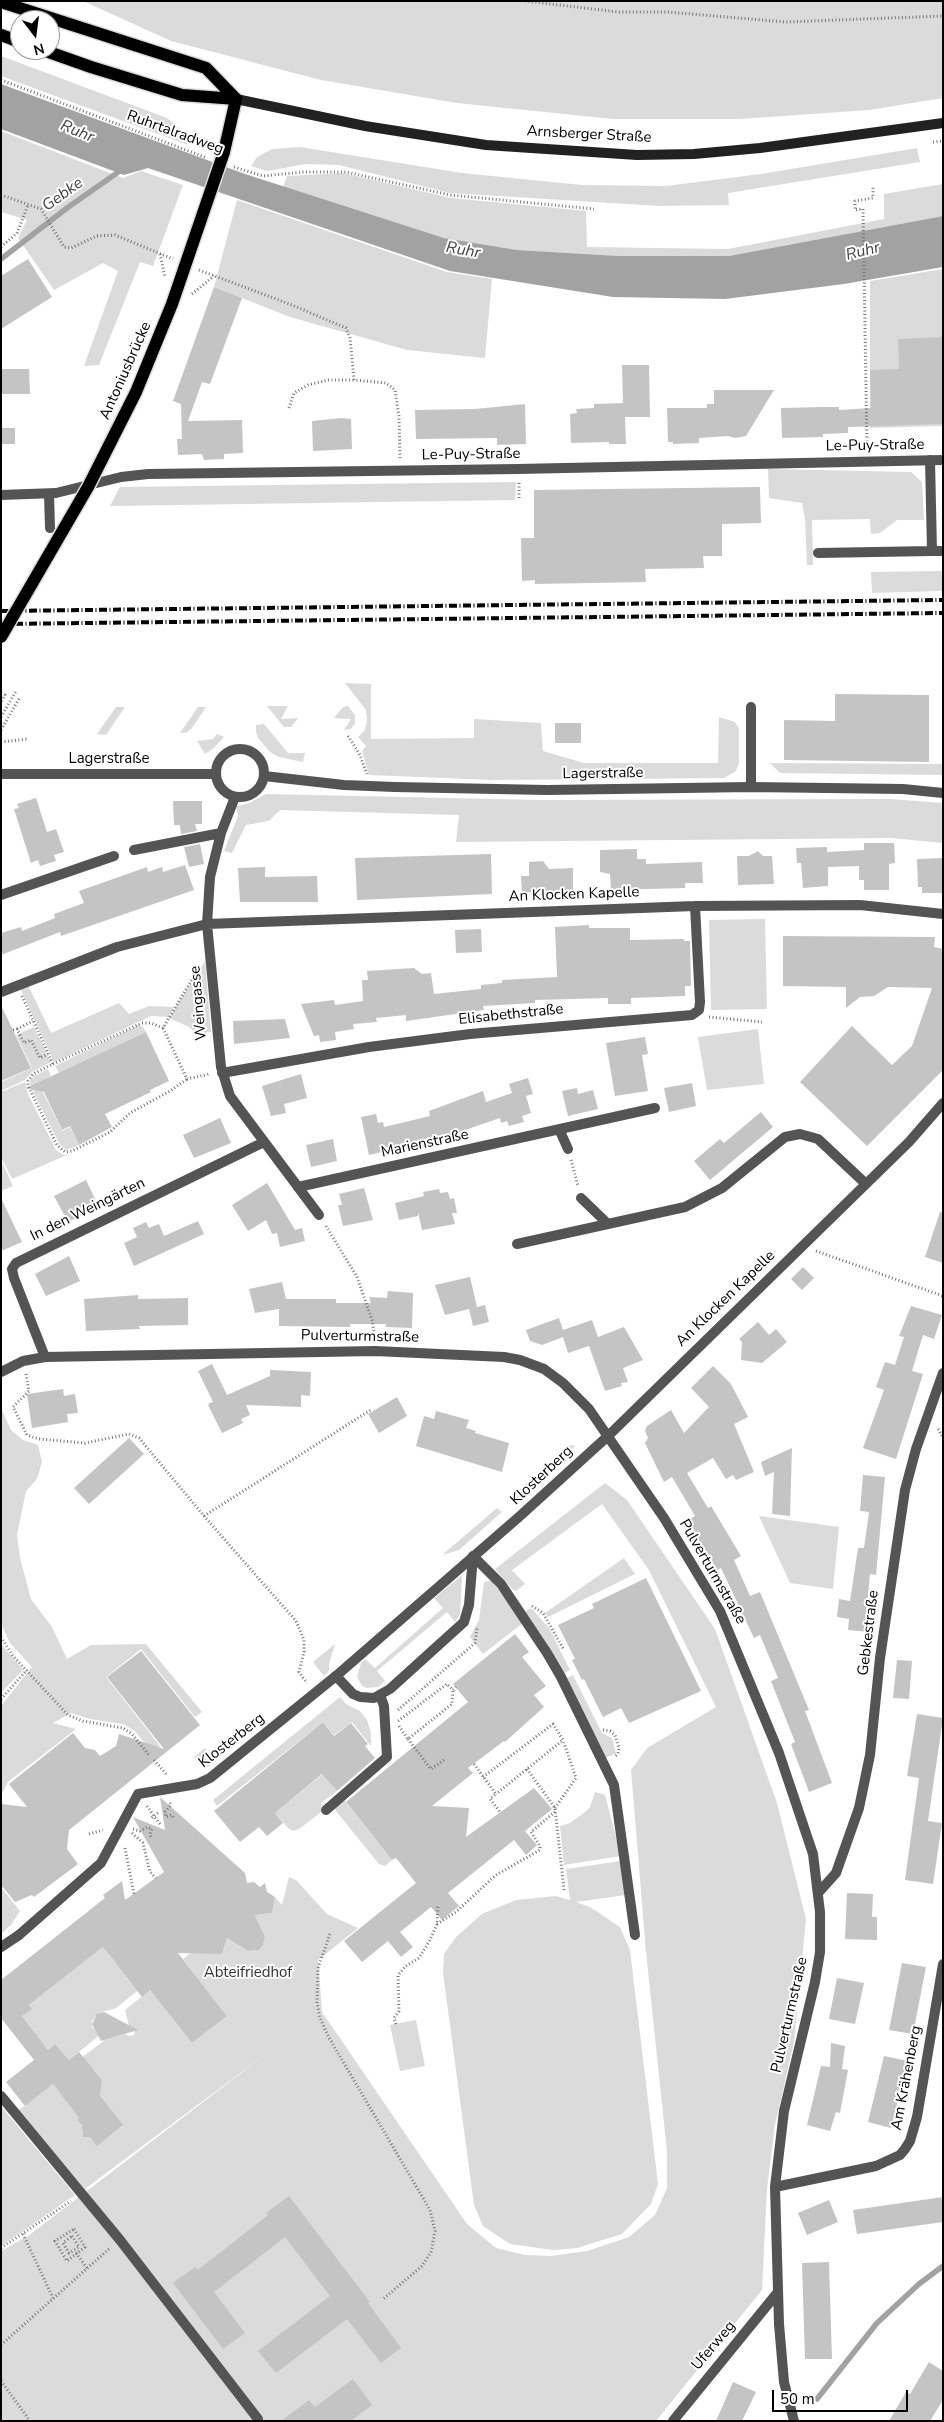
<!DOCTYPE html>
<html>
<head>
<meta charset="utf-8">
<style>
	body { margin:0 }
	#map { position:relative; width:944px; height:2422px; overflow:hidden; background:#fff; font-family:"Nunito Sans",sans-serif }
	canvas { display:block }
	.frame { position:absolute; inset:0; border:2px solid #000; pointer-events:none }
	.north { position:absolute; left:10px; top:10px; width:50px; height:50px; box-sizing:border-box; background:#fff; border:1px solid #999; border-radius:50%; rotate:165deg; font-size:14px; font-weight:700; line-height:20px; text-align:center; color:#000 }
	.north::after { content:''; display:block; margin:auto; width:18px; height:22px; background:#000; clip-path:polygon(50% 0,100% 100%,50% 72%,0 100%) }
	.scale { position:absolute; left:772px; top:2390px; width:136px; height:22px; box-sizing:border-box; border:2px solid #000; border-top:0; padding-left:6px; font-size:15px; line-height:18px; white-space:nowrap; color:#000; -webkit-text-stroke:4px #fff; paint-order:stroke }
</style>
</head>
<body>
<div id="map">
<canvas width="944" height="2422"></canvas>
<div class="frame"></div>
<div class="north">N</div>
<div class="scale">50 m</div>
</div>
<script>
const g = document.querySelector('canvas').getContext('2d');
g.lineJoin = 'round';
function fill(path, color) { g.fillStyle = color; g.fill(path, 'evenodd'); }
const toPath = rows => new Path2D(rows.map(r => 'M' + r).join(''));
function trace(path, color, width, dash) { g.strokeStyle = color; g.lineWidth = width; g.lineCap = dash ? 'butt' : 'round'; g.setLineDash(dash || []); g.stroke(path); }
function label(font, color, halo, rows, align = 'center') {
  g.font = font + ' "Nunito Sans",sans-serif'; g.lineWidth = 4; g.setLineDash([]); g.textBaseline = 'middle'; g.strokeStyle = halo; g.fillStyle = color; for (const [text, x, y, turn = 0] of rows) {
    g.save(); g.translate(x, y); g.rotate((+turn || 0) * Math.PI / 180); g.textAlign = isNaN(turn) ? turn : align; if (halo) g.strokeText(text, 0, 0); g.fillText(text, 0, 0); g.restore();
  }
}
fill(toPath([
	[83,1,943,1,943,98,869,110,739,119,613,119,457,103,321,80,171,41],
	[1,56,167,118,181,130,188,145,1,76],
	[1,131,123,178,141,171,183,185,153,266,140,262,99,365,84,366,118,271,103,263,54,290,18,238,27,220,1,212],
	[300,147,462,173,582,185,666,186,761,174,917,148,920,162,728,193,729,205,659,206,450,193,339,165,306,164,267,171,251,166,257,157,272,149],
	[343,173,451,198,586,211,587,247,728,249,884,219,884,194,943,184,943,216,729,256,619,256,517,250,444,238,283,187,287,176],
	[237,200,447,272,492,279,485,358,407,350,290,317,214,287],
	[943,269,943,426,870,428,870,281],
	[768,469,911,472,922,482,924,520,897,520,880,533,871,534,870,519,812,520,813,565,807,565,805,519,802,503,769,498],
	[516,482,515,500,110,506,120,487],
	[943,571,943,591,872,593,871,572],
	[345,683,371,684,371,739,474,738,474,719,541,723,543,751,584,763,718,763,719,717,735,722,739,729,739,763,736,771,724,778,493,780,369,775,362,751,366,746,358,737,365,730,367,720,366,710],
	[267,706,288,706,281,719,298,718,291,727,284,727],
	[348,706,355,715,355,723,351,729,344,730,351,719,334,718,343,707],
	[116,707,125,707,106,735,97,734],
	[198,707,206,707,192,728,186,733,180,733],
	[264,724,288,753,305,753,303,762,279,757,270,752,258,738,256,732,256,725],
	[217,734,224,737,214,748,205,754,197,741,213,739],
	[770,763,943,764,943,775,780,773],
	[266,794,541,800,890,799,943,803,943,843,891,838,456,842,459,815,280,810,269,821,246,825,232,853,224,851,238,816,236,806,247,804],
	[765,919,767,1009,711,1010,709,920],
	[205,961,211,1032,196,1034,189,1027,169,1018],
	[28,985,51,1033,119,1003,129,1014,149,1006,174,1007,168,1017,151,1016,54,1062,20,988],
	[139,1025,143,1027,146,1032,59,1073,55,1066],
	[34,1027,51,1062,32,1072,25,1080,1,1091,1,1082,32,1068,16,1035],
	[758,1029,764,1084,707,1090,698,1037],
	[48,1069,51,1076,38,1083,37,1090,43,1092,62,1131,70,1127,79,1145,66,1150,59,1143,31,1088,30,1080,34,1076],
	[25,1082,28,1094,56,1150,64,1155,69,1154,12,1179,1,1157,1,1092],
	[1,1160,13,1186,1,1191],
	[1,1408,11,1430,23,1440,38,1445,42,1462,37,1479,26,1491,17,1535,20,1558,31,1599,52,1627,67,1659,91,1645,146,1644,202,1712,195,1717,141,1649,106,1677,160,1746,152,1752,135,1731,123,1724,90,1719,71,1713,53,1723,76,1729,8,1782,1,1795,1,1706,32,1667,10,1643,1,1624],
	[570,1445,575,1446,553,1469,517,1501,512,1496],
	[605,1483,627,1500,715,1629,777,1803,806,1919,794,2042,775,2125,767,2189,762,2290,656,2421,1,2421,1,2251,28,2236,271,2050,85,2189,18,2111,53,2084,79,2118,77,2120,84,2129,82,2131,83,2136,89,2136,97,2145,122,2126,99,2103,102,2080,95,2071,72,2065,105,2040,125,2034,129,2036,134,2035,135,2029,129,2026,125,2010,150,1990,192,2043,227,2016,183,1959,202,1944,222,1954,227,1938,248,1951,259,1950,263,1945,265,1937,255,1915,272,1913,275,1897,282,1905,289,1877,296,1880,327,1914,358,1928,318,1960,322,2012,467,2224,496,2248,525,2255,551,2256,587,2251,629,2237,655,2215,667,2188,667,2152,646,1952,631,1770,647,1748,716,1707,649,1570,602,1504,512,1570,525,1584,516,1591,513,1590,495,1569],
	[497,1508,502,1512,459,1550,442,1555],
	[759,1516,839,1527,833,1589,790,1583],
	[624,1558,635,1574,548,1617,545,1613],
	[462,1575,460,1615,455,1622,447,1612,377,1671,385,1681,378,1687,367,1688,362,1686,357,1677,361,1663,365,1659,375,1668,443,1608,434,1598],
	[491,1580,523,1623,483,1654,470,1637,479,1620,484,1582],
	[529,1609,532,1609,549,1628,570,1670,563,1674,525,1612],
	[1,1644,23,1670,1,1693],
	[335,1644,329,1664,329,1671,324,1676,313,1662],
	[573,1675,602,1733,612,1738,616,1753,606,1758,565,1679],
	[340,1697,346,1704,360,1711,367,1720,371,1733,371,1746,352,1722,334,1735,323,1722,217,1806,213,1800],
	[205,1748,216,1761,204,1770,194,1757],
	[334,1765,333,1786,337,1791,321,1803,321,1812,299,1829,293,1831,289,1829,275,1813],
	[595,1792,605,1795,621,1856,564,1865,560,1826,570,1823,585,1812,590,1807],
	[344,1800,392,1860,385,1866,379,1864,336,1811,335,1808],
	[621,1861,626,1895,576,1902,590,1907,620,1927,630,1950,658,2184,651,2204,622,2234,577,2248,553,2250,510,2244,483,2226,474,2205,443,1973,444,1954,456,1937,482,1914,516,1900,556,1896,570,1900,566,1869],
	[1,1887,20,1911,11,1925,1,1934],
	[112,1940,106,1951,134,1987,146,1984,116,2008,95,2014,96,2018,92,2021,92,2027,101,2034,69,2060,55,2044,48,2050,22,2016,31,2009,29,2005],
	[416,2020,425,2066,400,2071,390,2025],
	[1,2106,75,2195,1,2246]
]), '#dbdbdb');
fill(toPath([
	[1,84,245,174,444,238,517,250,619,256,729,256,943,216,943,267,844,284,725,299,613,297,450,271,148,168,124,175,1,129]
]), '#a2a2a2');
trace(toPath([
	[1,259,67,208,124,168],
	[817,2399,877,2323,919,2284,943,2266]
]), '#a2a2a2', 5.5);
fill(toPath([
	[28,259,52,297,1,329,1,276],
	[214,287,242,298,210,384,202,382,188,421,242,420,243,453,224,454,224,459,204,460,202,454,178,455,177,439,182,439,181,404,173,401],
	[943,337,943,424,848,427,848,433,823,434,823,437,782,438,781,408,822,407,839,407,839,410,871,408,870,370,899,369,898,339],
	[622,365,649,365,650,417,625,417,626,444,609,444,609,442,571,443,570,414,577,413,576,409,594,408,594,404,623,403],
	[1,369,29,369,30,394,1,394],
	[714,390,774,390,746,436,735,438,728,436,699,438,699,443,673,444,673,442,668,442,667,408,707,408,707,404,714,404],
	[525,404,526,444,497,445,497,438,416,439,415,410,475,409],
	[341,418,351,419,352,449,313,451,312,421],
	[1,428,15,428,15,444,1,444],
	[760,487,761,523,722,524,722,556,703,556,704,568,645,569,646,582,535,584,535,580,522,581,521,538,534,538,534,490],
	[835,694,929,695,929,762,784,760,784,720,835,721],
	[555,723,581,723,581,743,555,743],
	[36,798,47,832,56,829,64,852,54,855,56,861,40,866,38,860,31,863,14,809,19,808,17,804],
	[173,801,202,801,202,824,195,824,197,831,181,834,180,825,174,825],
	[864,843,894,843,895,863,889,864,889,890,864,890,864,880,859,880,859,866,828,867,828,886,803,888,801,863,797,863,796,848,827,847,827,852,864,850],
	[200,844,204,864,189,867,184,847],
	[637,849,637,859,646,859,646,864,702,862,703,883,685,883,685,888,611,890,610,874,600,872,600,850],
	[758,851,763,856,772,856,774,884,738,885,737,856,749,856],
	[491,854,492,894,357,900,355,858],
	[942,858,943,893,922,893,922,887,918,887,917,859],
	[543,861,549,869,573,868,573,892,522,892,521,876,529,876,529,862],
	[185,865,194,890,61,936,60,932,1,955,1,933,21,927,22,931,55,918,54,914,84,903,79,891,147,867,148,872,162,867,163,872],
	[265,867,265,877,317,876,318,902,240,902,238,868],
	[589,925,589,928,630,928,630,940,684,939,684,941,690,941,691,986,685,986,685,996,631,998,631,1004,608,1004,608,998,535,1000,535,1003,483,1006,484,1010,406,1021,406,1015,376,1018,377,1022,353,1024,354,1029,335,1032,336,1040,320,1042,319,1035,314,1036,301,1004,334,1000,335,1005,363,1001,362,980,368,980,367,971,414,968,422,974,431,973,434,994,481,989,481,985,502,983,502,980,557,977,555,927],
	[481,929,482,952,456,953,455,930],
	[783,936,935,937,934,947,943,949,943,1070,867,1146,800,1082,852,1026,892,1065,912,1046,932,988,888,987,874,996,860,997,846,1008,846,987,783,986],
	[1,1005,31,1068,1,1081],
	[285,1019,290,1038,234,1044,233,1021],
	[146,1032,169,1081,150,1090,151,1092,105,1114,112,1127,79,1145,70,1126,62,1130,44,1092,26,1088],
	[645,1037,648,1054,642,1055,648,1091,615,1096,606,1043],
	[301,1074,307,1098,284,1104,286,1113,271,1116,262,1086],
	[528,1078,533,1094,526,1096,531,1113,522,1116,524,1122,509,1126,507,1121,501,1123,500,1118,448,1136,369,1155,361,1117,376,1114,378,1123,383,1122,384,1127,430,1116,429,1111,483,1091,486,1102,512,1093,509,1084],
	[692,1083,696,1106,669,1112,664,1088],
	[577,1088,578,1094,593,1090,598,1109,568,1116,562,1091],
	[761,1112,773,1127,710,1180,694,1161,720,1139,724,1143],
	[220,1118,231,1143,194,1158,183,1135],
	[333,1139,337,1161,311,1167,306,1145],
	[86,1180,99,1207,68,1222,54,1196],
	[267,1183,295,1230,302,1228,305,1241,280,1247,277,1233,272,1234,266,1220,248,1231,232,1205],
	[364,1188,373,1220,343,1226,338,1205,342,1205,339,1194],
	[439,1189,440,1193,448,1192,450,1199,454,1198,457,1213,452,1213,455,1224,422,1230,418,1212,418,1216,399,1220,395,1203,424,1196,423,1192],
	[1,1198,22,1242,1,1251],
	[940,1212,943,1213,943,1263,925,1257],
	[198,1221,204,1234,134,1266,124,1243,137,1237,133,1228,146,1222,149,1228,159,1224,164,1236],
	[69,1256,80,1281,46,1296,35,1274],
	[803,1267,814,1278,802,1290,791,1279],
	[470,1277,477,1307,485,1305,489,1322,473,1326,469,1309,445,1315,435,1285],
	[282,1282,286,1299,336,1299,336,1303,371,1303,369,1297,387,1298,388,1291,413,1293,412,1328,386,1327,386,1324,350,1324,350,1327,279,1326,279,1309,255,1313,249,1289],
	[138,1295,138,1299,188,1298,188,1325,139,1326,140,1329,86,1331,84,1299],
	[911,1306,942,1315,934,1339,923,1335,912,1371,923,1374,896,1459,863,1448,884,1390,876,1387,885,1362,895,1365,904,1337,899,1336],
	[559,1318,563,1330,592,1320,598,1337,624,1327,643,1360,623,1368,628,1382,621,1383,622,1386,605,1391,589,1346,568,1353,563,1337,542,1345,530,1341,526,1330],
	[758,1322,769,1335,776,1329,787,1342,762,1363,741,1360,742,1342,739,1339],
	[212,1364,227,1395,270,1376,270,1370,311,1372,310,1396,301,1395,301,1407,246,1405,250,1415,241,1419,243,1423,222,1433,208,1405,210,1404,207,1404,213,1402,198,1371],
	[713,1366,731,1384,748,1417,734,1424,754,1472,736,1480,733,1475,726,1479,713,1458,687,1473,708,1508,711,1506,741,1556,734,1560,750,1596,760,1592,809,1710,805,1711,832,1783,809,1792,791,1744,795,1742,771,1681,778,1678,760,1635,754,1638,721,1568,717,1570,687,1521,695,1516,672,1477,664,1482,645,1443,648,1438,645,1431,647,1426,671,1410,684,1433,709,1407,691,1388],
	[63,1389,64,1396,75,1394,78,1413,67,1414,68,1422,32,1428,27,1394],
	[397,1397,407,1416,379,1433,368,1414],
	[436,1411,469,1420,466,1428,476,1431,475,1433,509,1443,502,1472,416,1446,424,1416,434,1419],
	[129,1438,144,1454,89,1504,74,1488],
	[792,1448,790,1516,772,1514,774,1472,765,1476,761,1462],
	[863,1475,885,1477,876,1575,870,1574,867,1607,872,1607,869,1632,848,1630,849,1619,837,1617,839,1599,850,1601,858,1548,864,1548,869,1512,860,1511],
	[646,1578,701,1691,629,1723,621,1708,603,1717,584,1679,582,1680,572,1660,575,1659,558,1625,594,1608,592,1604],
	[515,1634,529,1652,522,1657,546,1686,534,1695,544,1707,505,1742,504,1741,468,1768,473,1773,432,1806,469,1808,466,1837,534,1788,552,1809,525,1831,537,1845,526,1855,514,1840,448,1893,459,1906,442,1920,431,1907,400,1932,413,1947,401,1957,388,1941,362,1962,344,1941,416,1883,396,1858,392,1860,346,1802,468,1702,453,1684],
	[141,1651,200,1725,69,1830,67,1849,78,1864,34,1897,32,1895,15,1902,1,1885,1,1804,27,1807,9,1784,73,1733,85,1748,95,1750,100,1756,116,1746,119,1734,164,1749,107,1677],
	[897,1660,912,1661,909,1699,893,1698],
	[917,1714,943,1718,928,1821,942,1823,933,1884,905,1880,919,1778,907,1776],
	[323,1722,334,1736,351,1723,368,1744,365,1746,375,1758,337,1791,322,1774,275,1813,283,1823,267,1836,259,1827,240,1842,214,1811],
	[160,1797,245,1873,247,1883,254,1882,260,1887,265,1883,267,1892,275,1897,272,1913,255,1915,265,1937,263,1945,259,1950,248,1951,227,1938,222,1954,178,1953,227,2016,192,2043,150,1990,142,1997,103,1947,29,2005,32,2009,22,2016,48,2050,55,2044,69,2060,79,2052,102,2080,100,2096,123,2125,97,2146,90,2137,83,2137,82,2126,77,2120,79,2118,53,2084,25,2106,6,2082,34,2060,1,2018,1,1980,105,1898,103,1895,122,1881,125,1900,164,1872,133,1817,165,1830],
	[847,1893,873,1894,872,1917,877,1917,877,1940,845,1939],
	[902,1963,926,1967,913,2034,889,2030],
	[837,1978,864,1983,855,2024,829,2019],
	[104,2012,138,2030,101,2041,92,2024,96,2017,95,2014],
	[831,2043,845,2046,842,2069,848,2070,840,2113,836,2112,830,2131,807,2125,821,2066,830,2067],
	[884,2056,908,2061,891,2128,868,2122],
	[289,2196,370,2302,368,2303,401,2348,381,2363,347,2319,276,2373,258,2351,330,2296,285,2237,214,2292,245,2333,223,2349,173,2283,195,2267,198,2270,268,2215,266,2213],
	[943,2197,943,2222,857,2234,853,2210],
	[829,2200,838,2222,807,2235,798,2213],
	[829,2262,832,2359,805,2359,802,2263],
	[929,2362,943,2371,943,2400,930,2421,889,2421,906,2392,910,2394],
	[353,2379,372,2405,351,2421,281,2421,309,2400,315,2407],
	[733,2382,756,2392,742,2421,716,2421]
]), '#c4c4c4');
const primary = toPath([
	[1,2,206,68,236,99],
	[1,35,20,42],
	[43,50,91,67,182,95,236,99],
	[224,152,236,99]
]);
trace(primary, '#dbdbdb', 15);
trace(toPath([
	[525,1,619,12,668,12,785,22,943,16],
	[1,80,207,158],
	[933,142,943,141],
	[234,167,263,176,302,172,346,172,450,195,594,209],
	[1,195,41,209,64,247,71,248,97,236,115,235,173,259],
	[1,247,17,233,28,205],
	[160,254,165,277],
	[199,270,292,305,346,328,350,338,354,380,386,383,395,390,399,417,400,458],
	[192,294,214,276],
	[289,408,294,393,308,385,328,380,354,380],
	[867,448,863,209,855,210,855,201,873,198,873,186],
	[519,483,519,500],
	[1,693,5,695,1,702],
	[1,717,16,691],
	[1,730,20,697],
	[348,736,360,755,367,774],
	[1,742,27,739],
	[197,971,163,1028,187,1079,210,1074],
	[22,996,53,1064,33,1074,28,1081,28,1086,57,1145,65,1152,72,1151,110,1132,130,1113,170,1091,187,1079],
	[709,1017,762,1022],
	[17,1029,33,1021],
	[13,1030,17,1029,24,1043,31,1040,40,1058,48,1054],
	[53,1064,142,1023,151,1023,163,1028],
	[571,1160,578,1186],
	[326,1226,357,1277,372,1320,375,1338],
	[816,1251,943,1296],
	[26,1374,29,1391,13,1407,27,1435,39,1439,85,1443,129,1434,139,1438,204,1516,296,1621,304,1640,304,1652,299,1672,307,1683],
	[938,1429,943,1438],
	[204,1516,372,1409],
	[532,1606,543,1613,564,1650],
	[1,1637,12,1655,68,1715,83,1721,123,1728,132,1734,149,1755],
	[1,1699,27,1670],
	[398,1710,475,1643,477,1627],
	[398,1721,447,1684,453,1690,456,1687],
	[399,1726,408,1739,452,1704,453,1690],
	[603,1730,610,1731,615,1735,619,1748,618,1754,614,1757],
	[408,1739,431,1769,444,1760],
	[154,1760,167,1775],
	[474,1764,496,1794,490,1799,500,1812],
	[527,1769,555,1808,564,1890],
	[483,1777,553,1724,563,1740,496,1794],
	[170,1803,171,1805,165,1812,166,1817,172,1815,174,1818],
	[147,1806,154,1816,150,1819],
	[555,1808,576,1778,563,1740],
	[158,1813,154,1816,160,1824],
	[133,1829,140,1831,148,1827,152,1829,150,1834,151,1837],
	[132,1833,143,1843,150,1872,156,1878],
	[89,1834,103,1830],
	[125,1848,134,1894],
	[437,1924,456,1912,496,1875,540,1850,540,1846,531,1832,556,1811],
	[330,1934,318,1968,317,2003,320,2018,328,2036,430,2210,435,2231,431,2252,422,2266,382,2300],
	[396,2024,394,2018,399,2011,398,1975,406,1966,419,1958,430,1940,437,1924,438,1905],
	[74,2229,85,2247,67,2261,55,2241,74,2229],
	[23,2234,53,2298],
	[72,2236,79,2247,69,2253,63,2243,72,2236],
	[1,2248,71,2201],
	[76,2253,87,2268],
	[1,2345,110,2248],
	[1,2381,30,2421]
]), '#767676', 3, [1, 2.5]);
trace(toPath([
	[49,494,50,528],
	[932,551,943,551],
	[818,553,932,551,930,460],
	[751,787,751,707],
	[1,895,114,856],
	[1,992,117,947,207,924],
	[298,1187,319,1215],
	[473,1556,501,1584,547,1653,561,1677,614,1785,635,1935],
	[336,1676,353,1694,360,1697,374,1698,390,1689,464,1622,469,1605,473,1556],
	[326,1810,387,1757,384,1706,380,1695],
	[1,1947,19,1935],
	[1,2096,120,2240,258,2419]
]), '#545454', 10);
trace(toPath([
	[1,495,56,493,121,477,148,474,518,469,943,460],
	'216 773a24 24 0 1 1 48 0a24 24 0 1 1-48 0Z',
	[1,774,216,774],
	[264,776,344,785,395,787,547,790,751,787,903,789,943,793],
	[235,797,221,833,210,877,207,924,221,1067,230,1096,298,1187,655,1108],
	[134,850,221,833],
	[207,924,695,906,860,905,943,914],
	[222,1073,369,1047,470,1034,692,1015,699,1010,700,1002,695,906],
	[559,1129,568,1149],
	[581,1198,608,1224],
	[517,1244,685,1207,722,1188,785,1137,800,1134,818,1139,866,1184],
	[45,1357,14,1278,12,1269,16,1263,264,1142],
	[1,1372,23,1361,45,1357,375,1351,504,1357,520,1360,544,1369,563,1383,589,1409,664,1518,720,1611,779,1753,813,1854,820,1912,820,1952,815,1982,784,2111,775,2187,779,2324,784,2382,794,2421],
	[819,1892,836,1873,859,1808,870,1755,880,1658,905,1490,916,1449,943,1373],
	[19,1935,101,1863,138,1794,197,1784,210,1778,336,1676,520,1516,608,1436,909,1142,943,1103],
	[775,2187,876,2166,900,2155,905,2149,910,2141,917,2117,943,1964],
	[673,2421,778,2292]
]), '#545454', 10);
trace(toPath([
	[236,99,365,126,486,145,637,155,694,154,760,148,943,123]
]), '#212121', 10);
trace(primary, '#000', 12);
trace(toPath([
	[1,611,943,600],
	[1,624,943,613]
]), '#000', 4, [8, 2.5, 1, 2.5]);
const primaryBridge = toPath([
	[1,637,88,487,136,392,172,304,224,152]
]);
trace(primaryBridge, '#dbdbdb', 15, []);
trace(primaryBridge, '#000', 12);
label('15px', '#000', '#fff', [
	["Ruhrtalradweg",175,133,20],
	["Arnsberger Straße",589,135,3],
	["Antoniusbrücke",126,371,-66],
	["Le-Puy-Straße",875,446,-1],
	["Le-Puy-Straße",471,455,-1],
	["Lagerstraße",109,759],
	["Lagerstraße",603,774,-1],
	["An Klocken Kapelle",574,895,-2],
	["Weingasse",199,1003,-95],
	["Elisabethstraße",511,1015,-6],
	["Marienstraße",425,1144,-12],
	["In den Weingärten",88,1210,-26],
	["An Klocken Kapelle",726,1299,-44],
	["Pulverturmstraße",360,1337,1],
	["Klosterberg",542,1476,-43],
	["Pulverturmstraße",712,1572,60],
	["Gebkestraße",869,1633,-83],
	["Klosterberg",232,1741,-38],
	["Pulverturmstraße",790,2015,-77],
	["Am Krähenberg",907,2078,-79],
	["Uferweg",714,2346,-50]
]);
label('15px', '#323232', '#fff', [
	["Abteifriedhof",248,1973]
]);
label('italic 16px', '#434343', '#fff', [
	["Ruhr",77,132,22],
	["Gebke",63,195,-36],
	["Ruhr",463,251,10],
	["Ruhr",863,252,-14]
]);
</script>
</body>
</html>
